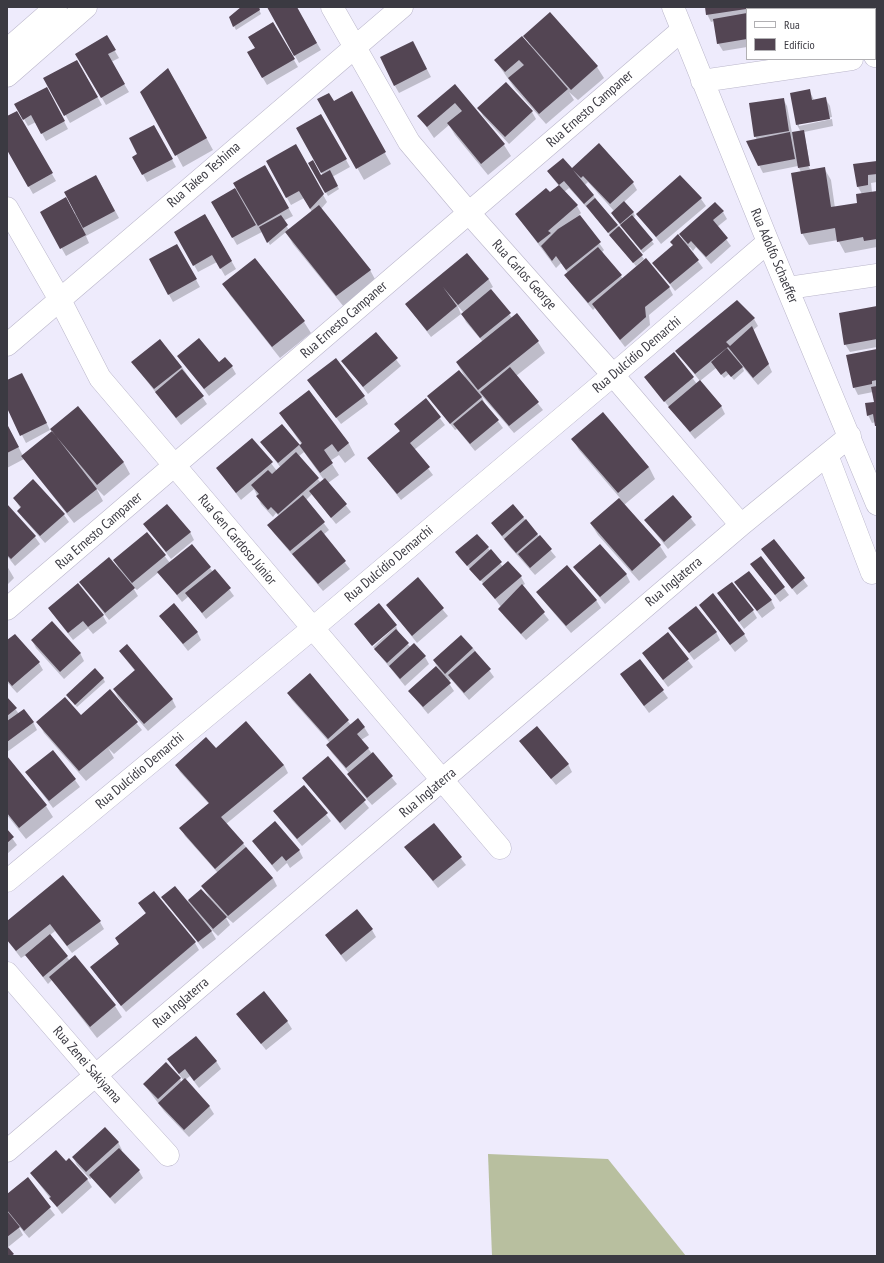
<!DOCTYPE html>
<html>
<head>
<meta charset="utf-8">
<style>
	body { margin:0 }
	#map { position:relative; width:884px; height:1263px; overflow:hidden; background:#eeebfc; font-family:"PT Sans Narrow",sans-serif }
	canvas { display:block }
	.frame { position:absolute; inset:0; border:8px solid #3b3a42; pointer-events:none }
	.legend { position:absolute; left:746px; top:8px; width:130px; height:52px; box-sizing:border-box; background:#fff; border:1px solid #b1b0b3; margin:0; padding:5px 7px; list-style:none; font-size:12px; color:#3b3a42 }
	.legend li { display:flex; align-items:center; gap:8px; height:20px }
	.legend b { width:20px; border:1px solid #b1b0b3 }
</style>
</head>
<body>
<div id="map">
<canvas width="884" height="1263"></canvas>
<div class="frame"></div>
<ul class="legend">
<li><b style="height:5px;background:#fff"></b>Rua</li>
<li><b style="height:11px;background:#534553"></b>Edifício</li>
</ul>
</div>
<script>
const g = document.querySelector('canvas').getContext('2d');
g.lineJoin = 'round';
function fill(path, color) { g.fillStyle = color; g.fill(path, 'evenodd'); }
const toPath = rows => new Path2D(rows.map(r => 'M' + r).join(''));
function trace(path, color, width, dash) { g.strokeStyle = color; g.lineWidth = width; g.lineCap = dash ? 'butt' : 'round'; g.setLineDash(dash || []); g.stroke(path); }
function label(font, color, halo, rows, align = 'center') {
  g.font = font + ' "PT Sans Narrow",sans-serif'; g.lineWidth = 4; g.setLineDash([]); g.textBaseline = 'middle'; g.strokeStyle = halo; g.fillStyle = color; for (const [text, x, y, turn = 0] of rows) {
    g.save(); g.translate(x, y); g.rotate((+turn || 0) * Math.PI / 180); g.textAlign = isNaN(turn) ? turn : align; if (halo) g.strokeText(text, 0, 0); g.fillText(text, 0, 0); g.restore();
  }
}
fill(toPath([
	[488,1154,608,1159,686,1256,492,1256]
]), '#b8bf9f');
fill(toPath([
	[243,7,258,7,261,14,236,30,230,18],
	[270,7,296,7,321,50,299,63,268,8],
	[706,7,778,7,778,9,747,9,747,47,723,51,718,43,714,21,711,22,707,14],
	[786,7,877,7,877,25,875,25,875,9,786,9],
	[273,24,298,67,267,85,248,53,256,48],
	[106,36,119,58,111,62,129,92,106,105,76,54],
	[525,36,597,67,604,78,578,100,569,92,574,100,546,124,516,90,495,60,530,45],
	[417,50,431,77,399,93,395,86],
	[77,61,102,105,70,123,45,79],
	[175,80,213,150,183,167,142,92],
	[454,86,504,145,511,156,488,175,455,135,449,125,434,138,419,116],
	[809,90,814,100,825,98,830,106,832,117,799,124,799,126,832,119,833,126,804,132,810,165,808,161,806,162,811,171,824,168,831,180,835,208,857,204,862,194,858,187,854,165,877,162,877,182,871,183,872,192,877,192,877,247,845,253,838,240,809,245,802,233,801,172,798,166,763,173,759,165,757,140,755,136,783,99,787,106,792,133,801,132,797,125,791,94],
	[351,92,391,164,364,180,319,100,333,102],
	[51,96,68,129,46,141,36,122,28,126,16,105],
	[479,108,532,112,536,119,509,144,483,116],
	[16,112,56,181,33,194,7,148,7,118],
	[321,115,350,167,332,177,339,189,328,196,309,163,321,176,323,175,297,128],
	[158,133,176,167,147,182,134,157,139,154],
	[599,145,633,183,637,190,624,202,633,212,635,216,633,218,654,244,643,253,614,217,612,213,614,211,588,182,585,185,644,259,636,266,589,210,569,188,564,192,577,206,581,213,579,215,604,250,602,252,623,279,669,287,673,295,649,315,650,325,625,347,595,308,593,310,570,282,566,275,568,273,561,263,556,268,516,214,559,186,548,172,572,170],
	[296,146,327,202,321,209,370,270,376,281,344,307,293,244,286,232,270,245,262,232,237,245,212,202,237,188,265,167,293,216,283,221,289,230,312,212,304,198,291,205,267,162],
	[680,176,701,199,706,206,661,244,638,214],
	[100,183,119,218,86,236,89,243,66,256,41,212,75,214],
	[723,212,727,219,717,227,731,246,711,264,696,247,693,251,690,247,688,248,703,268,675,291,654,263,674,246,685,243,680,234],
	[205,215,236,269,225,276,217,262,198,272,175,232],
	[177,245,200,287,173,302,150,260],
	[467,254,489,280,493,287,490,289,512,318,517,314,538,342,545,353,516,376,543,410,514,433,481,395,485,404,503,428,475,451,457,429,455,430,428,396,465,377,457,363,483,342,466,322,462,314,464,313,457,305,461,314,431,337,406,304],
	[255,260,304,322,311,333,280,358,230,295,224,284],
	[877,307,877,347,850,352,845,344],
	[754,319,758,326,753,330,772,372,758,385,742,366,744,371,734,380,729,374,724,378,716,368,700,381,676,351],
	[376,334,401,366,368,394,343,361],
	[877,350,877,427,876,422,872,423,868,415,875,403,873,392,858,395,854,387],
	[674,354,697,384,721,406,725,414,695,439,645,377],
	[179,356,232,367,236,374,209,396],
	[132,362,182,367,207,404,181,425],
	[308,380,364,397,368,404,341,424],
	[7,381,26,381,50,430,26,443,7,406],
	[308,391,349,444,355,455,345,463,339,455,330,461,339,475,328,483,351,512,336,524,312,494,306,500,329,530,323,535,350,569,323,591,273,532,269,525,279,516,276,513,273,517,261,504,254,489,241,500,217,468,252,439,277,471,281,468,262,443,282,426,299,446,302,445,280,413],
	[304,452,324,480,321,483,299,456],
	[426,400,445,425,414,450,433,475,401,500,368,458,400,432,396,424],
	[78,408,124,463,130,474,104,496,96,488,103,501,74,523,24,459,7,468,7,425,23,456,53,432],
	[573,439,649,467,655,479,624,505,660,546,667,557,639,581,598,535,591,524,620,498,579,450],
	[33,481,64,515,69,522,45,543,23,518,18,511,21,509,14,498],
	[673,496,696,525,668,549,645,520],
	[7,505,35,537,40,544,15,566,7,556],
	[523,517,556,557,535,575,509,546,494,526],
	[144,524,190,532,194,540,171,559],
	[147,533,170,563,192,545,213,572,215,570,234,596,206,619,189,596,182,602,159,572,137,590,132,586,138,596,109,620,80,582,120,571,114,560],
	[774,540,808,586,797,595,762,549],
	[488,548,503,567,521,577,525,584,522,586,549,620,526,640,504,616,500,609,501,607,483,583,458,556],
	[761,557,789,595,780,602,752,564],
	[7,566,14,578,7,585],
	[575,567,626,574,630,582,605,604],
	[417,579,448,616,417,643,387,605],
	[735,582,771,600,775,608,762,618],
	[537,592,596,600,601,608,571,633,542,599],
	[718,593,753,611,757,618,744,629],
	[700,605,744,634,748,641,735,652],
	[49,609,103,616,107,623,93,634,88,628,73,640],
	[160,616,197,632,201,640,188,651],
	[356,625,395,625,371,645],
	[396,626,399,634,411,648,425,657,429,664,405,686,373,647],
	[670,628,716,632,720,640,694,660],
	[668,634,693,667,668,687,643,653],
	[32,640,80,653,84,661,64,679,36,648],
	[7,642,39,663,43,670,17,693,7,682],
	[473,648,494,677,469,700,451,679,448,682,454,691,428,714,409,691,440,671,434,661],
	[120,652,172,699,176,707,148,731,118,697,114,689,135,671],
	[640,660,668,698,649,713,621,675],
	[309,674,351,725,364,727,369,735,361,740,397,784,372,805,352,782,348,774,349,773,332,753,327,746,330,743,292,700,288,693],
	[103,678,105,682,77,707,67,695],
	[110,691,142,730,114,754,108,748,114,758,86,781,44,733,38,722,85,721],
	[7,698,19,714,33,722,37,730,7,752],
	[520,741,568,764,572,772,556,785],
	[216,749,284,765,288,773,226,824,273,878,277,886,233,923,225,916,230,925,218,936,209,927,216,939,203,949,163,898,187,902,201,890,209,897,202,886,218,873,185,836,181,828,209,804,180,772,176,765],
	[328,757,369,808,345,830,303,779],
	[7,758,46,806,53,817,26,839,7,815],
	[26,772,75,780,80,787,53,808],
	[304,786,331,821,302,846,274,812],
	[434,824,466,865,438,888,406,848],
	[7,831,17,845,7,854],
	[253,841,299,850,303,858,290,868,287,863,277,872],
	[139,904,195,943,199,950,126,1012,91,968,120,945,146,914],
	[7,922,100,922,104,929,72,953,55,931,50,935,70,961,75,957,115,1006,122,1017,97,1038,52,980,48,984,26,955,21,958,7,940],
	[372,930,376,937,346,962,326,936],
	[237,1014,287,1021,292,1029,266,1050],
	[168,1059,216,1061,221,1069,199,1088,190,1076,185,1080,209,1106,214,1114,189,1137,164,1111,144,1084,180,1079,182,1083,184,1081],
	[118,1142,122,1150,121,1151,139,1171,143,1178,115,1204,92,1178,90,1179,77,1165,73,1157],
	[65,1162,87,1179,92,1187,62,1214,31,1173],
	[27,1179,55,1215,29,1238,17,1224,23,1235,7,1248,14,1256,7,1256,7,1195]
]), '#0003');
fill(toPath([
	[241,7,259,7,260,10,233,27,229,17],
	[267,7,297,7,317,43,294,56],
	[705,7,753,7,753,8,706,15],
	[785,7,853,7,853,9,785,9],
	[855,7,877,7,877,17,875,17,875,9,855,9],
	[550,12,598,66,571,90,523,36],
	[747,13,747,39,717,44,713,19],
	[273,22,295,59,262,78,247,52,255,48,248,37],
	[107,35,116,50,108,54,125,84,101,98,75,54],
	[522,36,568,89,539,114,508,78,524,65,519,60,505,72,494,60],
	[413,41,427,69,394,86,380,57],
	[77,60,98,97,64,116,43,78],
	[168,68,207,138,175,156,140,92],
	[506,82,533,111,505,137,477,108],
	[455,84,505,144,481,164,447,123,462,111,455,103,427,127,417,116],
	[47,87,65,121,41,134,31,115,23,120,14,104],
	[810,89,812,100,826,97,830,119,796,125,790,93],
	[352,91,386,152,356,169,317,99,329,93,334,101],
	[784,98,789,131,754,137,749,103],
	[17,111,53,173,28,187,7,150,7,116],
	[321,114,347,159,321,173,296,128],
	[154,125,173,159,142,175,132,157,137,154,129,138],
	[804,130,810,166,798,168,792,132],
	[790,132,795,159,758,166,746,141],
	[599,143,634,182,610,204,583,176,581,178,573,170,594,195,584,204,564,181,559,185,547,171,563,158,572,168],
	[296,144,324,194,310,209,299,191,286,198,266,161],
	[313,160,321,175,330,170,338,186,325,193,308,163],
	[877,161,877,174,868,175,868,185,857,187,853,164],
	[265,165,289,208,258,226,233,183],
	[825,167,831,207,857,203,856,194,877,191,877,239,864,241,863,237,837,242,835,228,801,234,791,173],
	[96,175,115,211,83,228,64,192],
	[680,175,702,198,656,237,636,214],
	[559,185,578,205,548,231,551,233,538,243,515,214,546,188,550,192],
	[235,188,256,225,232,238,211,202],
	[66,197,86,235,60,249,40,212],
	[595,198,618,225,608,233,586,206],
	[624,201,634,212,620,224,611,213],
	[715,202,724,211,713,220,728,238,706,257,691,241,688,244,679,234],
	[319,205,371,270,336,296,285,232],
	[205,214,232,261,220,269,212,255,193,266,174,232],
	[281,215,288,225,267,243,259,227],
	[580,215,601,242,566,270,556,256,552,261,541,246,558,229],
	[632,215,653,240,641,250,620,225],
	[619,226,643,255,633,263,609,235],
	[678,234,699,260,670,284,652,263,673,245,670,242],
	[177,244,197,279,168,295,149,259],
	[598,247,622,275,588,303,564,275],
	[467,253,489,279,458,305,443,287,457,306,427,331,405,304],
	[255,258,305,321,272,347,222,284],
	[646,258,670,287,645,307,646,317,620,340,592,304],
	[491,289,511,313,480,338,461,314],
	[737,300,755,318,726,342,730,346,752,326,769,364,753,378,728,347,695,374,675,351],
	[877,306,877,339,844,345,839,313],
	[517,313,539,341,478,390,456,362],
	[376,332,398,358,363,387,341,361],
	[199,338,219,362,225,357,233,366,204,389,177,356],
	[160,339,182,367,154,389,131,362],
	[727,348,743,367,731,377,726,371,721,375,711,362],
	[877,349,877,380,872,381,872,384,853,388,846,355],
	[674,352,694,377,664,402,644,377],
	[336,358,365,396,336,418,307,380],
	[510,367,539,402,509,426,480,392],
	[182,369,204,396,176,418,155,392],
	[459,370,482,397,450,424,427,396],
	[22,373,47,423,20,436,7,408,7,380],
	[700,380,722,406,690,432,668,407],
	[877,386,877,426,875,426,873,414,867,416,865,403,874,402,871,387],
	[309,390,349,443,338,452,332,444,324,450,333,463,320,473,299,445,278,463,260,442,282,424,300,445,302,443,279,413],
	[426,398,441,417,410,443,430,467,397,494,367,458,400,431,394,424],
	[482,400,499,420,470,444,453,424],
	[78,406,124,462,97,485,50,429],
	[603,412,649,467,618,493,571,439],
	[7,424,19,447,7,453],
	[52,431,97,489,67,513,21,456],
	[252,438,273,462,236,493,216,468],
	[296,452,319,478,278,514,271,507,268,510,256,496,259,494,251,485,268,470,272,474],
	[325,478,347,504,331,518,309,491],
	[33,479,65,514,40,536,17,511,21,507,13,498],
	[303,495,325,522,290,551,267,525],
	[673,495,692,517,664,542,644,520],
	[619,498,661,545,632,571,590,523],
	[7,504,36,536,11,559,7,555],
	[167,504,191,532,166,552,143,524],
	[513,504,524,517,502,536,491,523],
	[526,519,538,534,516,553,504,539],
	[321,530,346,561,318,584,292,554],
	[147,532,166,555,132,583,113,560],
	[477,534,489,547,467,566,455,552],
	[540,535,552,549,530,568,518,554],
	[774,539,805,578,792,589,761,549],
	[192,544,211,567,177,595,157,572],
	[600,544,627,574,600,597,573,567],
	[491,549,502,562,480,581,469,569],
	[761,556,785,587,775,595,750,564],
	[109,557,135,588,105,613,79,582],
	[508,561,522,576,495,599,482,584],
	[567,565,597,600,566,626,536,592],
	[215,569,231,588,202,613,185,593],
	[749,571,772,600,757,611,734,582],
	[418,577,444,608,412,636,386,605],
	[732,582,754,610,739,622,717,593],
	[78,583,104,615,88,627,83,621,68,633,48,608],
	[522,584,545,612,521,634,498,609],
	[713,593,745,634,730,645,699,605],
	[174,603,198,632,183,644,159,616],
	[379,603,397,625,372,646,354,624],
	[696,606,717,632,689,653,668,628],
	[52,621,81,653,60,672,31,640],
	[396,629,409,643,387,663,374,649],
	[668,632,689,659,663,680,642,653],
	[15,634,40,662,12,686,7,680,7,640],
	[461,635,473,648,445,674,433,660],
	[414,643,426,656,400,679,389,666],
	[127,644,173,699,144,724,113,689,135,670,119,651],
	[475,651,491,669,464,693,448,675],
	[640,659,664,690,644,706,620,674],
	[436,666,451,683,423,707,408,691],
	[95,668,104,678,75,705,66,695],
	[310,673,349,720,328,739,287,693],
	[110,689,138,722,79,771,36,722,65,697,81,715],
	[7,697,17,708,7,716],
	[24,709,34,722,7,742,7,721],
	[358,718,365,727,357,734,369,748,346,768,326,745],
	[246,721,284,765,221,817,244,843,215,869,179,828,209,803,175,765,206,737,216,748],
	[537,726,569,764,551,779,519,741],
	[53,750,76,779,49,801,25,772],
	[373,752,393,776,367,798,347,774],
	[7,756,47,805,19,828,7,813],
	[328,756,366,800,340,823,302,778],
	[304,785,328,813,297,839,273,811],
	[275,821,300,850,286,861,282,856,272,865,252,841],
	[434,823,462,857,433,881,404,847],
	[7,829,14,837,7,843],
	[246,847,273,878,228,916,201,886],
	[63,875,101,921,67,946,50,924,16,951,7,940,7,921],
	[175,886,212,931,198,942,161,897],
	[201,889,227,917,213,929,188,900],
	[154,891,196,942,121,1006,90,967,119,944,115,938,146,913,138,903],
	[357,909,373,929,341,955,325,935],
	[50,934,68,956,43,977,25,955],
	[75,955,116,1005,90,1027,49,977],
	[264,991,288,1021,261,1044,236,1014],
	[196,1036,217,1061,194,1081,185,1069,179,1074,167,1059],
	[166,1062,181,1078,158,1099,143,1084],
	[185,1078,210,1106,184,1130,158,1103],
	[105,1127,119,1142,86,1172,72,1157],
	[119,1148,140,1170,110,1198,89,1175],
	[56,1150,66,1161,69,1158,88,1179,57,1207,49,1198,51,1197,30,1173],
	[28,1177,51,1207,24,1231,7,1210,7,1194],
	[7,1211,20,1227,7,1237],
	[7,1246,14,1254,11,1256,7,1256]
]), '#534553');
const minor = toPath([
	[332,7,409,142,469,213,613,375,741,525],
	[673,7,768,242,877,504],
	[7,50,56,7],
	[875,56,877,55],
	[7,76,86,7],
	[702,81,852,59],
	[7,208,60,300,100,378,500,848],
	[788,288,877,275],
	[7,345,402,7],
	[827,455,872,573],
	[7,609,682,30],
	[7,881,313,628,613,375,768,242],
	[7,973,96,1076,168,1155],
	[7,1151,741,525,850,436]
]);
trace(minor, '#bab6ca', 23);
trace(minor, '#fff', 22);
label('14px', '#3b3a42', '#fff', [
	["Rua Ernesto Campaner",590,109,-41],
	["Rua Takeo Teshima",204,175,-41],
	["Rua Adolfo Schaeffer",774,256,67],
	["Rua Carlos George",524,275,48],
	["Rua Ernesto Campaner",344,320,-41],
	["Rua Dulcídio Demarchi",637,355,-40],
	["Rua Ernesto Campaner",99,531,-41],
	["Rua Gen Cardoso Júnior",237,540,50],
	["Rua Dulcídio Demarchi",389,564,-40],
	["Rua Inglaterra",674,582,-40],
	["Rua Dulcídio Demarchi",140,771,-40],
	["Rua Inglaterra",428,793,-40],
	["Rua Inglaterra",181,1003,-41],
	["Rua Zenei Sakiyama",87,1065,49]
]);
</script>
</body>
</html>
